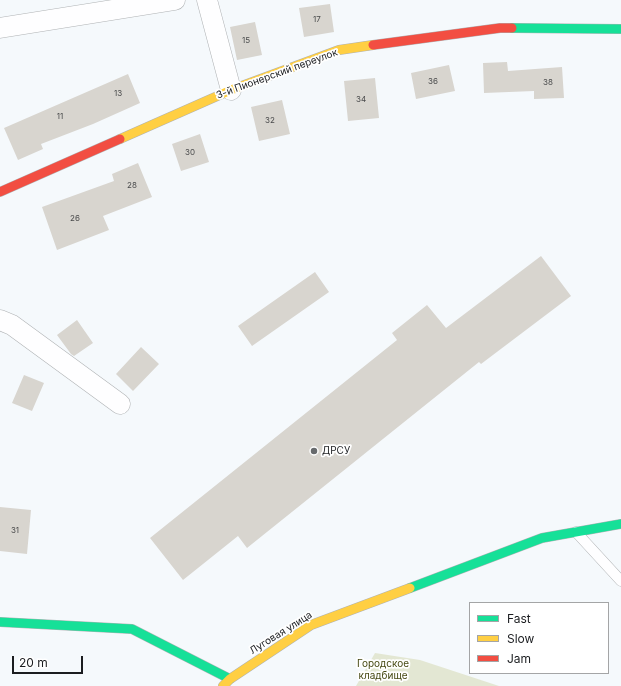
<!DOCTYPE html>
<html>
<head>
<meta charset="utf-8">
<style>
	body { margin:0 }
	#map { position:relative; width:621px; height:686px; overflow:hidden; background:#f5f9fc; font-family:Inter,sans-serif }
	canvas { display:block }
	.legend { position:absolute; left:469px; top:602px; width:140px; height:72px; box-sizing:border-box; background:#fff; border:1px solid #a4a5a6; margin:0; padding:5px 7px; list-style:none; font-size:12px; color:#1b1d20 }
	.legend li { display:flex; align-items:center; gap:8px; height:20px }
	.legend b { width:20px; border:1px solid #a4a5a6 }
	.scale { position:absolute; left:12px; top:656px; width:71px; height:18px; box-sizing:border-box; border:2px solid #1b1d20; border-top:0; padding-left:5px; font-size:12px; line-height:14px; white-space:nowrap; color:#1b1d20; -webkit-text-stroke:3px #fff; paint-order:stroke }
</style>
</head>
<body>
<div id="map">
<canvas width="621" height="686"></canvas>
<ul class="legend">
<li><b style="height:5px;background:#16e098"></b>Fast</li>
<li><b style="height:5px;background:#ffcf43"></b>Slow</li>
<li><b style="height:5px;background:#f24e42"></b>Jam</li>
</ul>
<div class="scale">20 m</div>
</div>
<script>
const g = document.querySelector('canvas').getContext('2d');
g.lineJoin = 'round';
function fill(path, color) { g.fillStyle = color; g.fill(path, 'evenodd'); }
const toPath = rows => new Path2D(rows.map(r => 'M' + r).join(''));
function trace(path, color, width, dash) { g.strokeStyle = color; g.lineWidth = width; g.lineCap = dash ? 'butt' : 'round'; g.setLineDash(dash || []); g.stroke(path); }
function label(font, color, halo, rows, align = 'center') {
  g.font = font + ' Inter,sans-serif'; g.lineWidth = 3.5; g.setLineDash([]); g.textBaseline = 'middle'; g.strokeStyle = halo; g.fillStyle = color; for (const [text, x, y, turn = 0] of rows) {
    g.save(); g.translate(x, y); g.rotate((+turn || 0) * Math.PI / 180); g.textAlign = isNaN(turn) ? turn : align; if (halo) g.strokeText(text, 0, 0); g.fillText(text, 0, 0); g.restore();
  }
}
fill(toPath([
	[375,653,420,660,499,686,356,686]
]), '#e3e7d3');
fill(toPath([
	[330,4,334,32,304,37,299,8],
	[255,22,262,55,237,60,230,27],
	[507,62,508,71,562,67,564,98,534,99,534,91,484,93,483,63],
	[449,65,455,91,416,99,411,73],
	[128,74,140,103,93,124,41,144,43,149,18,160,4,128],
	[375,78,379,118,348,121,344,81],
	[282,100,290,134,259,141,251,107],
	[200,134,209,162,181,171,172,144],
	[138,163,152,197,103,216,109,230,57,250,42,207,114,181,112,174],
	[541,256,571,296,481,364,479,362,247,548,238,536,183,580,150,538,397,340,392,333,427,305,446,328],
	[315,272,329,292,252,346,238,326],
	[77,320,93,343,74,356,71,354,57,335],
	[141,347,159,364,133,391,116,374],
	[24,375,44,383,32,411,12,403],
	[0,507,31,510,27,554,0,551]
]), '#d8d5cf');
const lane = toPath([
	[576,532,621,581]
]);
const street = toPath([
	[207,0,231,90],
	[0,28,175,0],
	[0,320,12,325,120,404]
]);
const fast = toPath([
	[512,28,621,29],
	[410,588,542,538,621,524],
	[0,622,132,629,230,679]
]);
const slow = toPath([
	[120,139,231,90,339,50,373,45],
	[223,686,230,679,311,625,410,588]
]);
const jam = toPath([
	[373,45,500,28,512,28],
	[0,192,120,139]
]);
trace(lane, '#afb2b4', 11);
trace(street, '#afb2b4', 21);
trace(fast, '#afb2b4', 10);
trace(slow, '#afb2b4', 10);
trace(jam, '#afb2b4', 10);
trace(lane, '#fefeff', 10);
trace(street, '#fefeff', 20);
trace(fast, '#16e098', 9);
trace(slow, '#ffcf43', 9);
trace(jam, '#f24e42', 9);
for (const [x, y, r, color] of [
	[314,451,4,"#676a6d"]
]) { const dot = new Path2D(); dot.arc(x, y, r, 0, 2 * Math.PI); g.fillStyle = color; g.fill(dot); trace(dot, '#fff', 1.5); }
label('8px', '#4a4b4c', null, [
	["17",317,20],
	["15",246,41],
	["36",433,82],
	["38",548,83],
	["13",118,94],
	["34",361,100],
	["11",60,117],
	["32",270,121],
	["30",190,153],
	["28",132,186],
	["26",75,219],
	["31",15,531]
]);
label('10px', '#1b1d20', '#fff', [
	["3-й Пионерский переулок",277,74,-20],
	["Луговая улица",281,633,-32]
]);
label('10px', '#1b1d20', '#fff', [
	["ДРСУ",322,451]
], 'left');
label('10px', '#464913', '#fff', [
	["Городское",383,664],
	["кладбище",383,676]
]);
</script>
</body>
</html>
